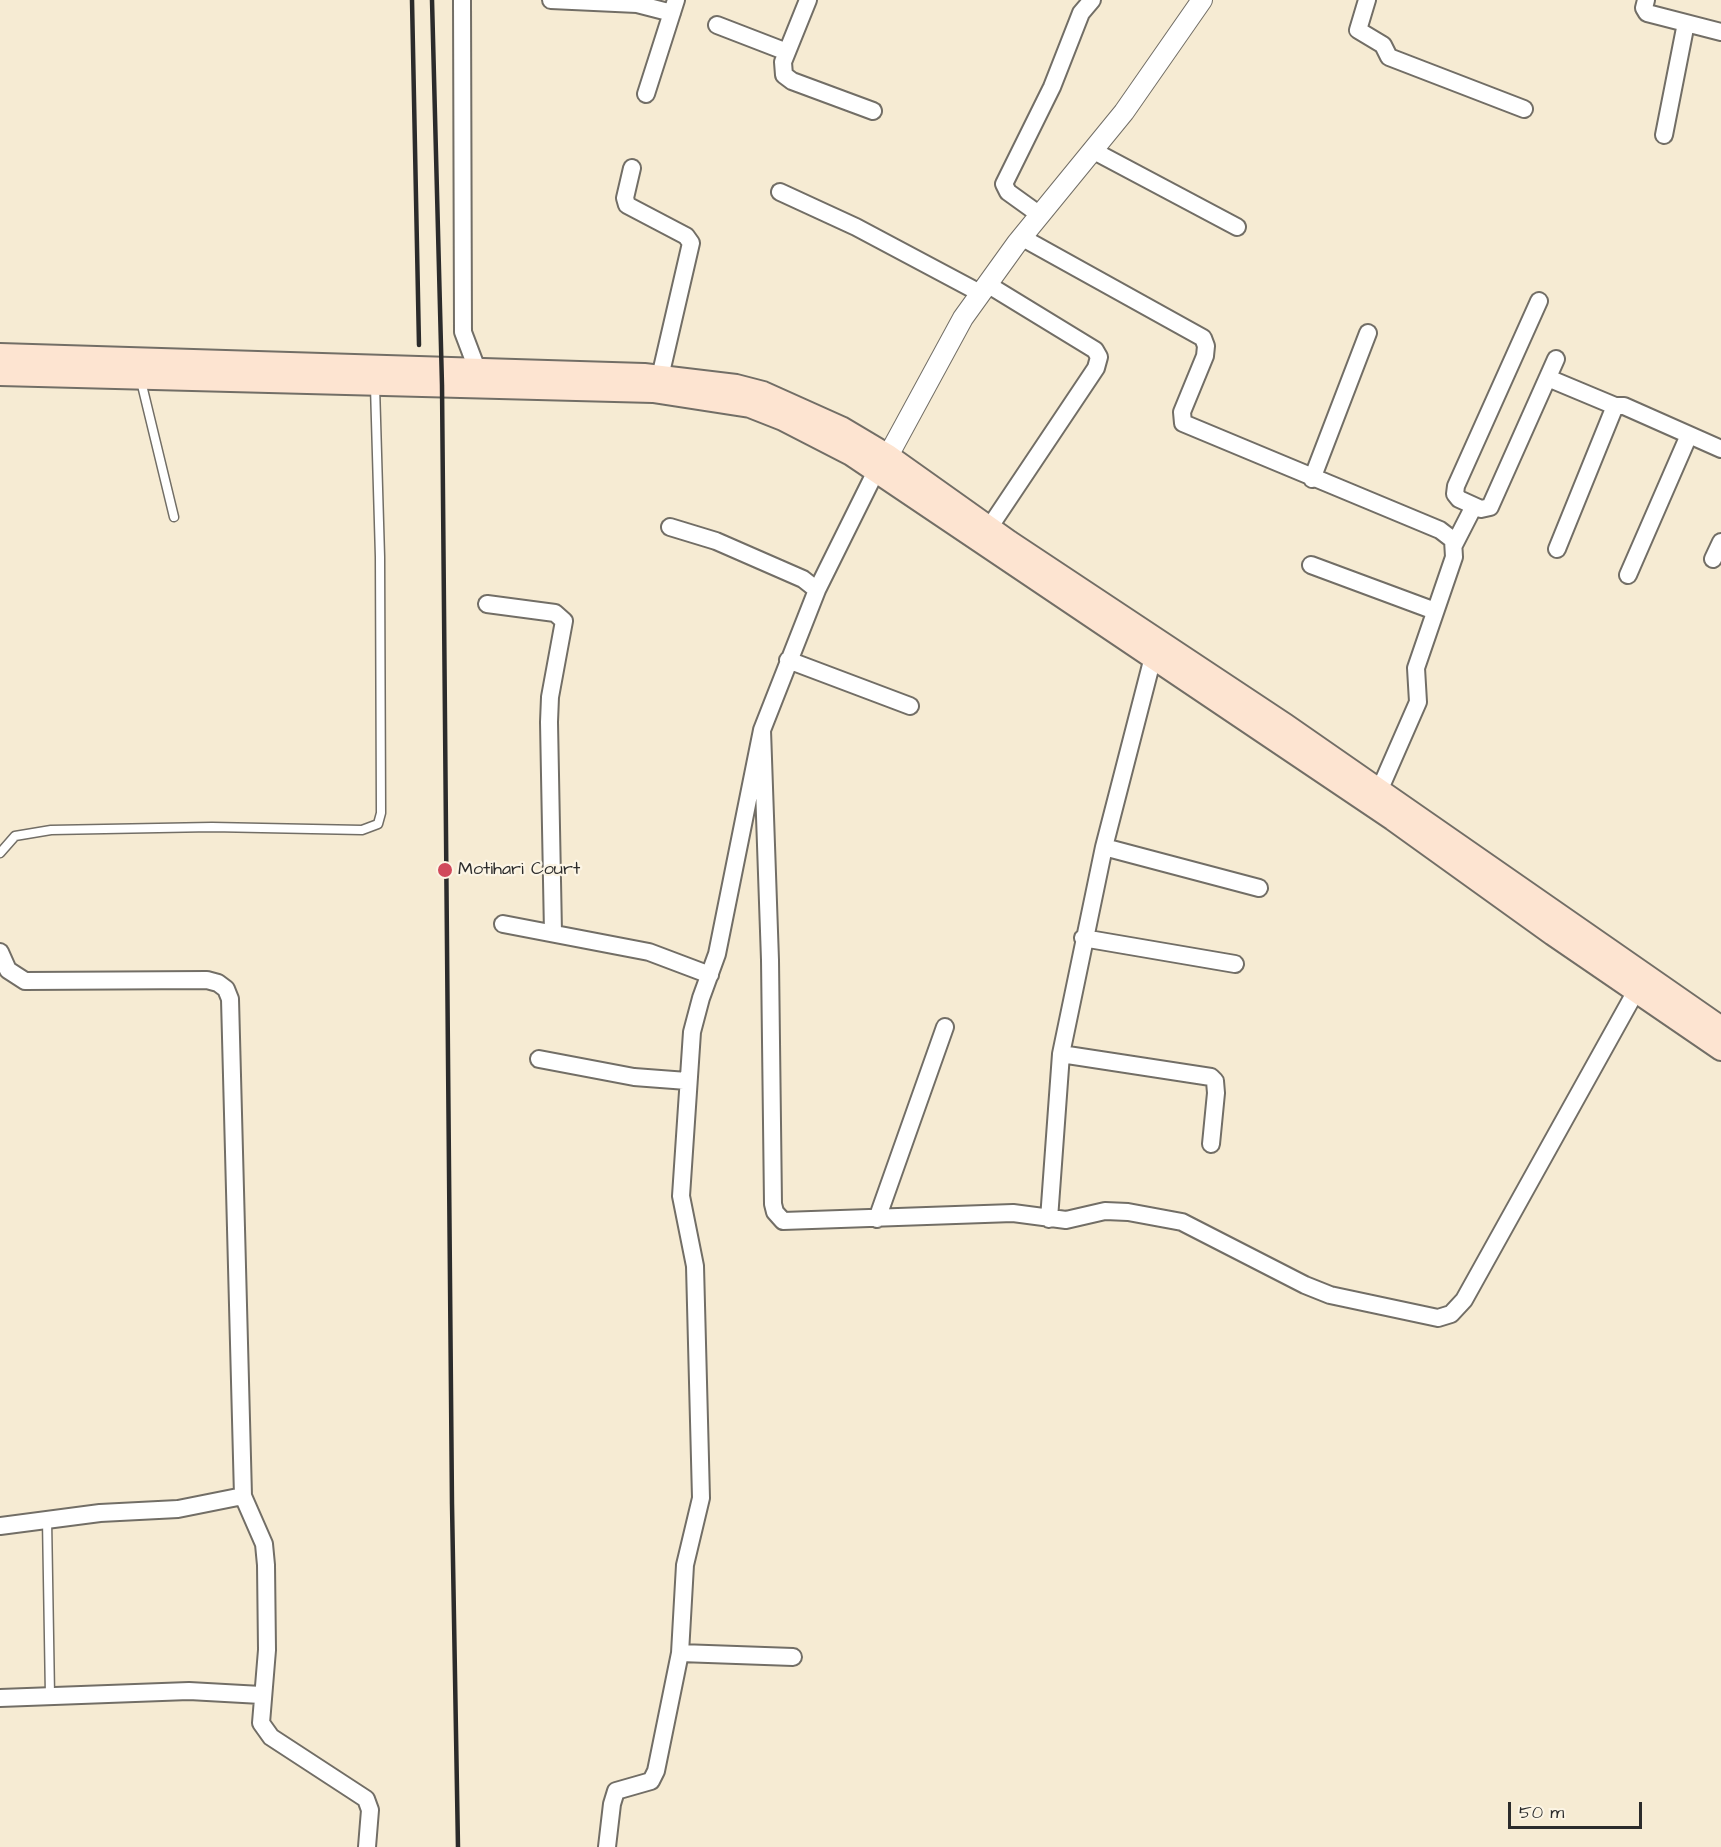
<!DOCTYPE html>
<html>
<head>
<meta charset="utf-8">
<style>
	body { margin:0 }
	#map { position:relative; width:1721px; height:1847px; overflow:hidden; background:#f6ebd3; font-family:"Architects Daughter",sans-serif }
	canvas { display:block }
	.scale { position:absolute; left:1508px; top:1802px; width:134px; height:27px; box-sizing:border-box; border:3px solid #2b2b2b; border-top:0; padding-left:8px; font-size:18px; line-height:21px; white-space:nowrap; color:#2b2b2b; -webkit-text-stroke:4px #fcf5e5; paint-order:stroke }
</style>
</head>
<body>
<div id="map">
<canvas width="1721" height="1847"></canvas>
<div class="scale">50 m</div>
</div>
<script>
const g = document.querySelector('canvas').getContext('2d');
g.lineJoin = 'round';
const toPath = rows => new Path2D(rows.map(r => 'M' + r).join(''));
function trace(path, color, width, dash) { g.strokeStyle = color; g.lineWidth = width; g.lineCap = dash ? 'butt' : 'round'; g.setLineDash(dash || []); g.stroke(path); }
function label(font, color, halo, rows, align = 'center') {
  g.font = font + ' "Architects Daughter",sans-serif'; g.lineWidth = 4.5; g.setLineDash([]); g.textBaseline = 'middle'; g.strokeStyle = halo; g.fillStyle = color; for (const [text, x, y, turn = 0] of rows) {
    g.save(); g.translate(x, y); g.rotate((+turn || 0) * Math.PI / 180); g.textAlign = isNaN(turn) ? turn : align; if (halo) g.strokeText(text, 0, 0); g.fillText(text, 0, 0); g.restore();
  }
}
const service = toPath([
	[141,381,174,517],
	[0,853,15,836,51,830,212,827,362,830,378,824,381,813,380,557,375,386],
	[47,1519,50,1696]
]);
const minor = toPath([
	[462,0,463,332,477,369],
	[551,0,637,4,672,13],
	[808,0,783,62,784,75,792,81,873,111],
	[1367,0,1358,30,1383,45,1389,57,1524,109],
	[1646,0,1644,8,1647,13,1721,32],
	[717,25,787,52],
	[646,94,676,0],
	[1664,135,1686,23],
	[1092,150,1237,227],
	[632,168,625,198,627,205,686,236,691,243,660,377],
	[780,192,856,227,980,293],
	[1040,215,1008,192,1004,184,1052,87,1081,13,1092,0],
	[1021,237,1203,338,1206,346,1205,356,1182,412,1183,423,1440,530,1453,540,1454,557,1416,668,1418,702,1379,791],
	[987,284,1095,350,1099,357,1096,368,989,528],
	[1539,301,1456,486,1455,494,1459,499,1481,509,1490,507,1556,359],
	[1548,378,1615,406],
	[1312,479,1368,333],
	[670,527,716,541,803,579,817,590],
	[1454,545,1474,506],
	[1557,549,1615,406,1624,406,1721,449],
	[1713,559,1721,542],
	[1311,565,1435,611],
	[1628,575,1689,435],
	[487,604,555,613,564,621,550,697,549,722,553,933],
	[788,660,910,706],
	[762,730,770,960,773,1204,775,1212,783,1221,1013,1213,1066,1220,1105,1211,1128,1212,1182,1222,1305,1285,1330,1295,1438,1318,1451,1314,1464,1300,1636,991],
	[1104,847,1259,888],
	[503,924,649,952,710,975],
	[1083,938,1235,964],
	[0,952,8,970,25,981,207,980,218,983,226,989,230,999,243,1496,178,1509,100,1513,0,1526],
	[1061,1054,1211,1077,1215,1081,1216,1093,1211,1144],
	[539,1059,634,1077,687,1081],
	[877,1219,945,1027],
	[1049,1219,1061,1054,1104,847,1153,657],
	[243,1496,264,1544,266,1565,267,1650,261,1723,271,1737,366,1799,370,1810,367,1847],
	[680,1653,793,1657],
	[0,1698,189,1691,261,1695],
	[607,1847,612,1804,616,1791,651,1781,656,1771,680,1653,685,1565,701,1498,695,1266,681,1196,692,1032,701,998,717,954,762,730,817,590,876,471,882,464]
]);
const tertiary = toPath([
	[888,456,963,318,1017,243,1124,112,1202,0]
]);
const secondary = toPath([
	[0,355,644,375,736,386,763,393,841,428,888,456,1009,542,1285,725,1721,1028],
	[0,374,653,391,750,406,783,419,851,454,1393,819,1553,934,1721,1049]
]);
trace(service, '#726e66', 11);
trace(minor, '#726e66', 20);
trace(tertiary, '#726e66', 22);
trace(secondary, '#726e66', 26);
trace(service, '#fff', 8);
trace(minor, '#fff', 16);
trace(tertiary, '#fff', 20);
trace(secondary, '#fde4d1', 22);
trace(toPath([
	[412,0,419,345],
	[432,0,442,385,452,1504,458,1847]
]), '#2b2b2b', 4.5);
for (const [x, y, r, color] of [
	[445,870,8,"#d1495b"]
]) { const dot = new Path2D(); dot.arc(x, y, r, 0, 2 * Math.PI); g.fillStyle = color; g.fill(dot); trace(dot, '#fcf5e5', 2); }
label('18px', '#2b2b2b', '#fcf5e5', [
	["Motihari Court",458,870]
], 'left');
</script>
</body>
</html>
